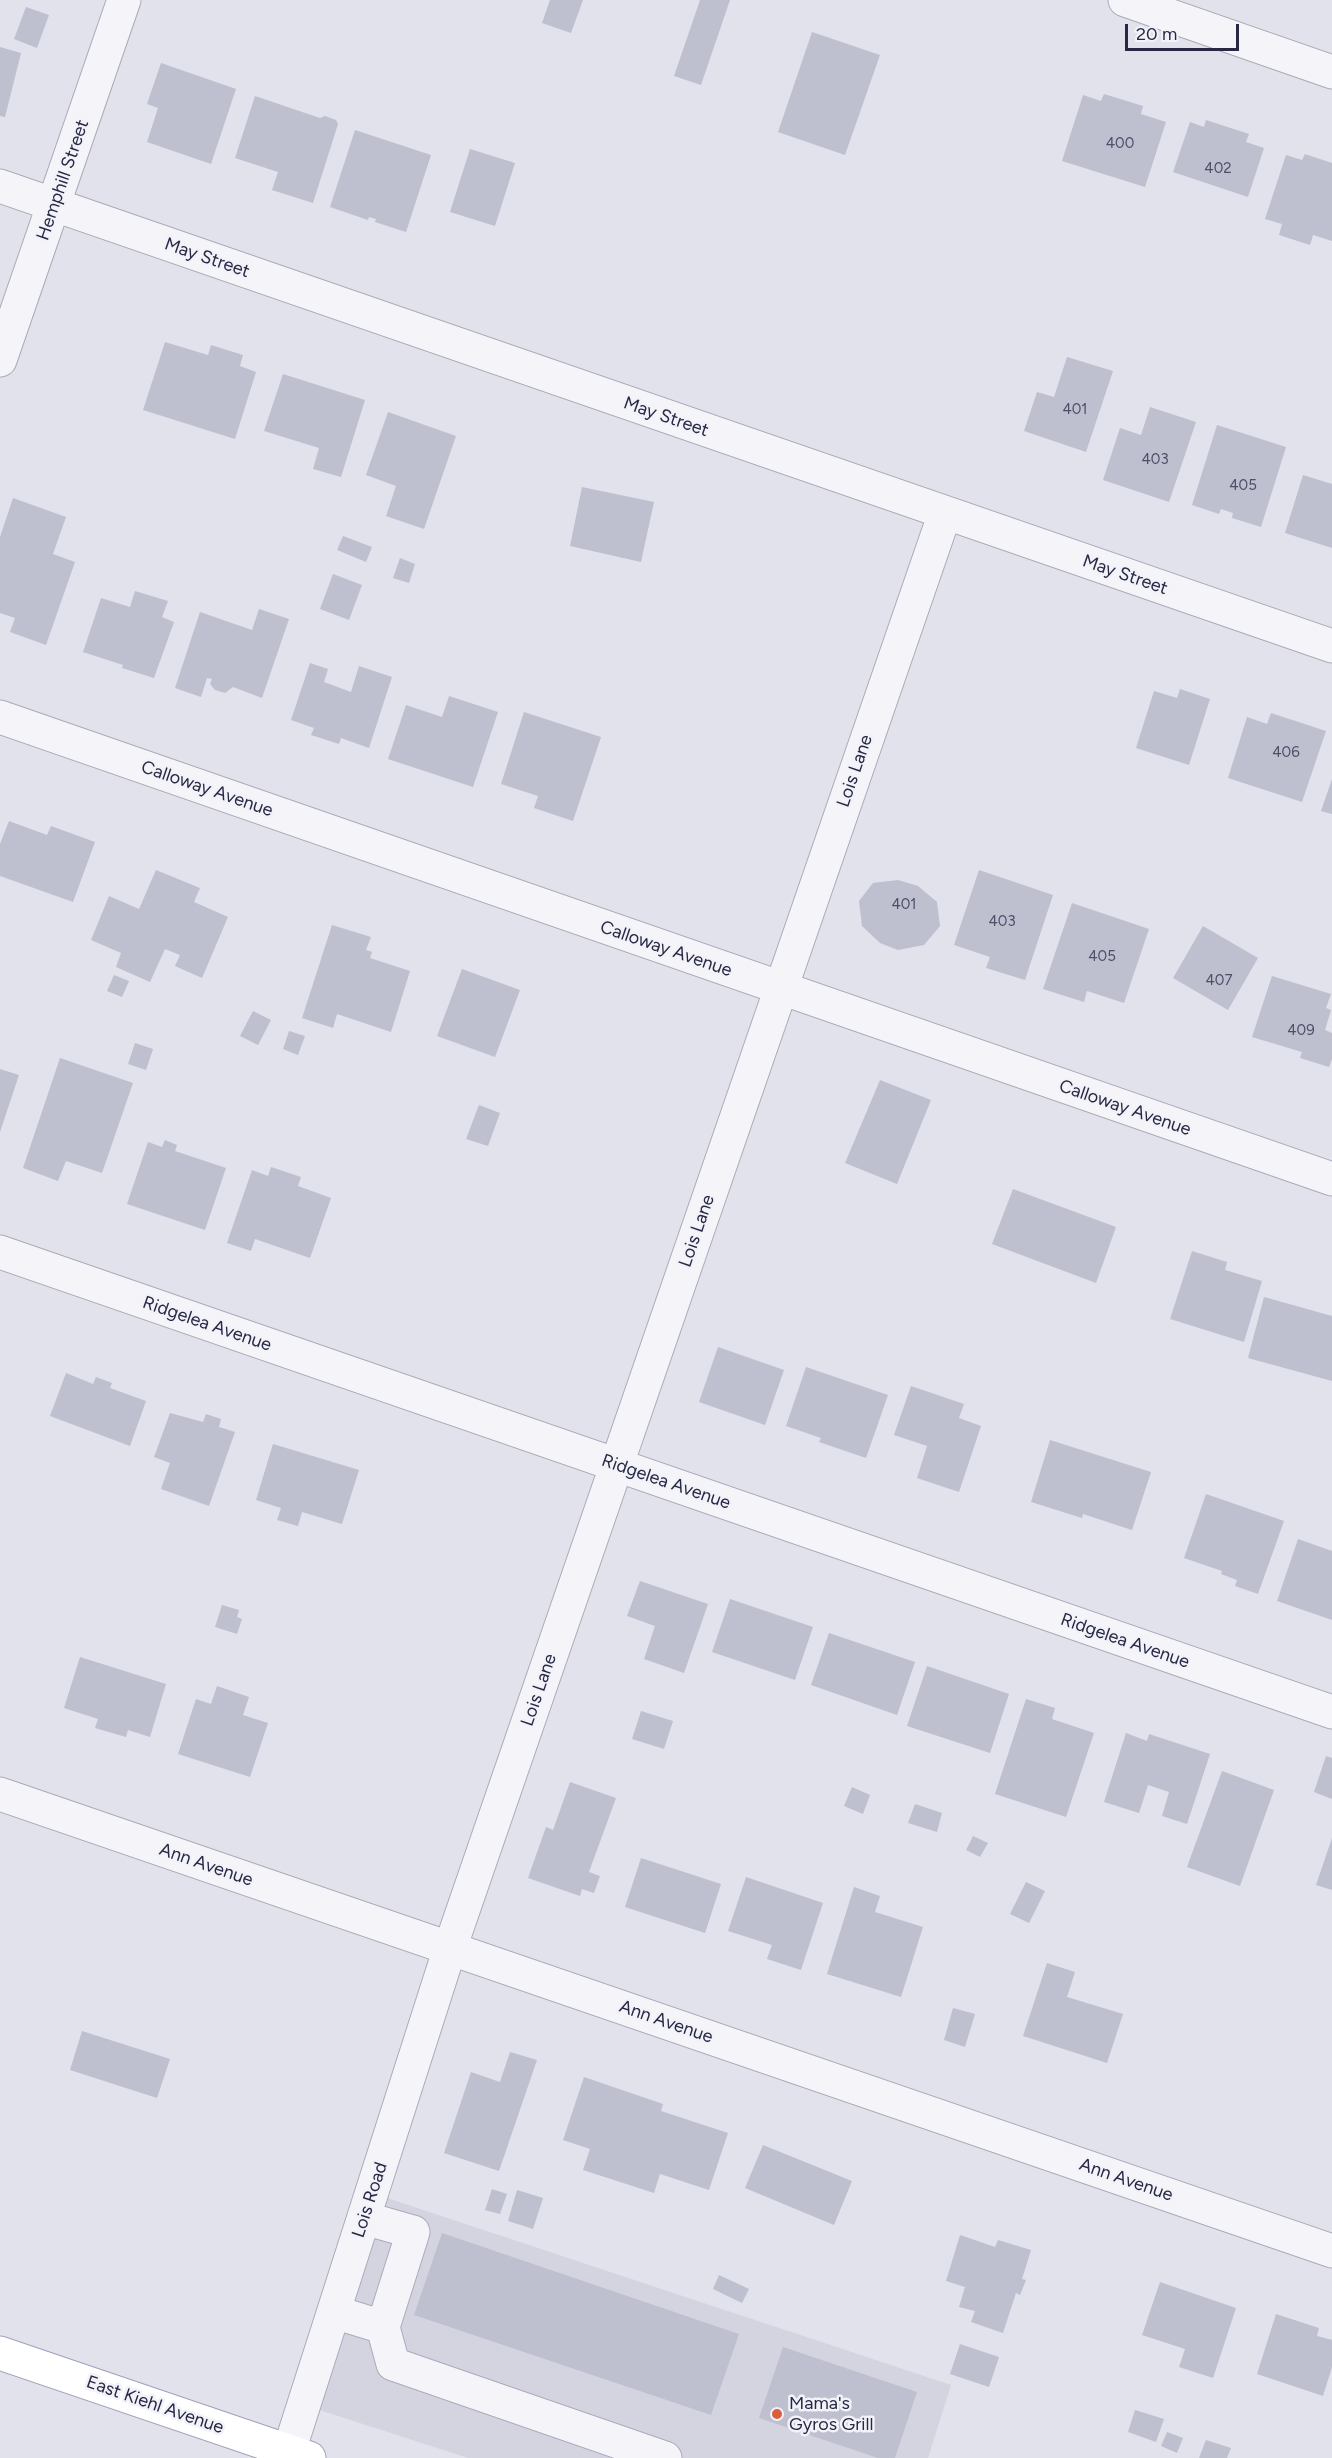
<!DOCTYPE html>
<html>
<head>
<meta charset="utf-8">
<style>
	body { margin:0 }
	#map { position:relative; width:1332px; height:2458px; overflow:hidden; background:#e2e2ec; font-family:Figtree,sans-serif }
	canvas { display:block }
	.scale { position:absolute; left:1125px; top:24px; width:114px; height:27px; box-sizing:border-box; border:3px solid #282845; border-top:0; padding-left:8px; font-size:18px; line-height:21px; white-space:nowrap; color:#282845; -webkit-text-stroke:4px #f2f2f9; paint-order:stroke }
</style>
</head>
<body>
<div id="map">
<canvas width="1332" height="2458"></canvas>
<div class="scale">20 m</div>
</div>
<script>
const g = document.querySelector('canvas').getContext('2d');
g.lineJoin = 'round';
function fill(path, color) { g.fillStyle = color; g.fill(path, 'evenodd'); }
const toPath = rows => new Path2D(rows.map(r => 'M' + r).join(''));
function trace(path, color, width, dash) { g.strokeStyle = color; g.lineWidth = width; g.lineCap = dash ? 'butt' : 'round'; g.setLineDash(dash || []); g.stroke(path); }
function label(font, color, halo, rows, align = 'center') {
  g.font = font + ' Figtree,sans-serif'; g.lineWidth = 5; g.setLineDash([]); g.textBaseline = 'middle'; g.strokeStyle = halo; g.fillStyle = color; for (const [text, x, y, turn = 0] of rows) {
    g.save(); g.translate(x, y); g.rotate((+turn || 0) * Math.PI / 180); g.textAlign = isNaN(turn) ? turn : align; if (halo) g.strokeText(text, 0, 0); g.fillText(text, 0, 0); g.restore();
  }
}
fill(toPath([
	[372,2193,951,2385,928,2458,468,2458,304,2405]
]), '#d4d4e1');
fill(toPath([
	[550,0,583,0,571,33,542,23],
	[700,0,730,0,701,85,674,76],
	[26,7,49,15,37,48,14,39],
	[812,32,880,55,845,155,778,132],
	[0,47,21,53,5,117,0,116],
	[161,63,236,89,211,164,147,142,158,108,147,104],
	[1104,94,1143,106,1141,114,1166,122,1145,187,1062,161,1083,95,1101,101],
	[255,96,320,118,325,116,336,120,338,124,313,203,272,190,278,172,235,158],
	[1206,120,1249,134,1246,142,1264,148,1248,197,1173,172,1190,122,1204,127],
	[355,130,431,155,406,232,375,222,376,219,369,217,368,220,330,207],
	[470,149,515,163,495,226,450,212],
	[1305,154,1332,163,1332,241,1313,235,1310,245,1279,235,1282,224,1265,219,1286,155,1302,160],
	[165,342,208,355,211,345,243,355,240,366,256,372,235,439,143,410],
	[1067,357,1113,371,1086,452,1024,431,1037,392,1054,397],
	[283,374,365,400,341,477,313,469,319,448,264,431],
	[1150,407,1196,422,1169,502,1103,480,1120,428,1141,435],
	[388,412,456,436,424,529,386,516,396,486,366,475],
	[1217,425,1286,447,1261,527,1232,518,1233,513,1221,509,1219,514,1192,505],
	[1303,475,1332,484,1332,548,1285,533],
	[582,487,654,502,641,562,570,546],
	[13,498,66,517,53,554,75,562,46,645,10,632,15,618,0,613,0,537],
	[343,536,372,547,366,562,337,550],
	[400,558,415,564,409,583,393,578],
	[333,574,362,585,349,620,320,609],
	[135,591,168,601,162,617,174,622,154,678,122,668,123,665,83,652,101,598,130,607],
	[259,609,289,619,262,698,233,687,225,693,215,690,210,684,212,679,207,678,201,697,175,688,200,612,252,630],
	[310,663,328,669,324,682,351,692,359,666,392,677,369,748,341,738,339,744,311,735,314,728,291,720],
	[1180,689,1210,699,1189,765,1136,748,1154,691,1177,698],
	[449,696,498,712,473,787,388,759,406,705,442,717],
	[524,712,601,737,573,821,534,808,538,796,501,784],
	[1271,713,1326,731,1302,802,1228,778,1247,717,1267,724],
	[1332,779,1332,814,1321,811],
	[9,821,47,835,51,826,95,842,73,902,0,876,0,844],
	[156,870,200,888,194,902,228,917,202,978,175,966,180,955,165,949,150,982,116,967,121,953,91,940,109,896,139,909],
	[979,870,1053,895,1025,980,986,968,990,957,954,945],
	[898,880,918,886,937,902,940,926,924,945,898,950,880,943,862,926,859,901,873,883],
	[1072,903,1149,929,1124,1003,1087,991,1084,1002,1043,989],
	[332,925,371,937,366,950,372,952,370,958,410,971,391,1032,337,1014,333,1028,302,1018],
	[1203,926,1258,958,1228,1010,1173,978],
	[462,969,520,990,495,1057,437,1036],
	[114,975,129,981,122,997,107,991],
	[1272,976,1331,994,1326,1008,1331,1010,1325,1030,1332,1033,1332,1059,1329,1067,1300,1058,1302,1052,1252,1037],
	[253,1011,271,1020,258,1045,240,1036],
	[289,1031,305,1036,298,1055,283,1049],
	[135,1043,153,1049,146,1070,128,1064],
	[60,1058,133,1083,102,1173,66,1161,58,1181,23,1168],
	[0,1069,19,1075,0,1132],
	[880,1080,931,1100,897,1184,845,1163],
	[479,1105,500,1113,488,1146,466,1139],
	[165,1140,177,1145,175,1151,226,1168,205,1230,127,1204,148,1142,162,1147],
	[271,1167,301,1177,298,1186,331,1198,310,1258,255,1239,251,1251,227,1243,252,1170,268,1176],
	[1013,1189,1116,1227,1096,1283,992,1244],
	[1192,1251,1227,1262,1225,1270,1262,1281,1244,1342,1170,1319],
	[1264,1297,1332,1316,1332,1381,1248,1358],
	[718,1347,784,1370,765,1425,699,1402],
	[806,1367,888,1395,866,1458,819,1442,821,1438,786,1426],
	[66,1373,93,1384,96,1377,112,1383,110,1388,146,1401,130,1446,50,1416],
	[911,1386,964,1404,959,1418,981,1426,959,1492,917,1478,927,1446,894,1435],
	[170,1413,203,1422,206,1414,221,1419,219,1427,235,1432,209,1506,161,1489,170,1463,154,1457],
	[1050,1440,1151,1472,1132,1530,1083,1514,1082,1518,1031,1502],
	[273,1444,359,1470,342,1524,302,1512,298,1526,277,1520,281,1508,256,1500],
	[1206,1494,1284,1521,1258,1594,1235,1586,1237,1580,1221,1574,1222,1571,1184,1558],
	[1298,1539,1332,1551,1332,1620,1277,1601],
	[640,1581,708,1604,684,1673,644,1659,655,1626,627,1616],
	[730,1599,813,1627,795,1680,712,1652],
	[222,1605,239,1610,237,1617,242,1619,237,1634,215,1627],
	[829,1633,915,1662,897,1715,811,1685],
	[80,1657,166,1684,150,1737,128,1730,126,1737,95,1728,98,1719,64,1708],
	[927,1666,1009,1694,990,1753,907,1726],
	[217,1686,249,1697,243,1715,268,1723,250,1777,178,1754,196,1699,211,1704],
	[1026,1699,1055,1708,1052,1719,1094,1733,1066,1817,995,1794],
	[641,1711,673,1721,664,1749,632,1739],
	[1126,1733,1147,1741,1149,1734,1210,1754,1187,1824,1162,1816,1169,1792,1148,1785,1139,1813,1104,1802],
	[1326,1756,1332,1758,1332,1799,1314,1792],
	[1222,1771,1274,1790,1240,1886,1187,1867],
	[570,1782,616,1798,589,1872,600,1876,594,1893,582,1889,580,1896,528,1878,546,1827,553,1830],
	[852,1787,870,1795,863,1814,844,1806],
	[915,1804,942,1813,937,1832,908,1823],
	[973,1836,988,1843,980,1857,966,1850],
	[1332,1838,1332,1890,1316,1885],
	[641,1858,721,1884,705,1933,625,1907],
	[746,1877,823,1903,801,1970,767,1959,772,1945,728,1931],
	[1026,1882,1045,1891,1029,1923,1010,1914],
	[854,1887,880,1896,875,1912,923,1927,901,1997,827,1974],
	[1047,1963,1075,1972,1067,1997,1123,2014,1107,2063,1023,2036],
	[953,2008,975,2014,965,2047,944,2040],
	[82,2031,170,2059,157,2098,70,2070],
	[510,2052,537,2060,499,2171,444,2153,471,2072,500,2082],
	[584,2077,663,2104,661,2111,728,2133,709,2190,660,2174,654,2193,583,2170,590,2149,563,2140],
	[763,2145,852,2181,834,2225,745,2188],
	[492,2189,507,2194,500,2214,485,2210],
	[517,2190,543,2198,533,2229,508,2221],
	[442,2233,739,2334,711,2415,414,2315],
	[960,2235,995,2247,998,2240,1031,2250,1022,2279,1026,2280,1020,2295,1016,2293,1003,2333,971,2322,975,2311,959,2307,965,2287,946,2281],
	[719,2275,749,2289,742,2303,713,2289],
	[1160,2282,1236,2308,1213,2378,1179,2367,1185,2349,1142,2335],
	[1276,2314,1319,2328,1317,2336,1332,2340,1332,2367,1323,2396,1257,2374],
	[960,2344,999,2357,989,2387,950,2374],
	[783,2347,917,2392,895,2458,878,2458,759,2418],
	[1135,2410,1164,2419,1156,2442,1128,2432],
	[1167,2432,1183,2438,1177,2453,1161,2446],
	[1206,2440,1231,2448,1227,2458,1199,2458]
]), '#bebfcf');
const minor = toPath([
	[1125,0,1332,72],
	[0,186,1332,646],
	[0,360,124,0],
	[0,717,1332,1179],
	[0,1252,1332,1712],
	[0,1794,1332,2251],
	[334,2312,383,2327,413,2232,364,2218],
	[383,2327,393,2364,665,2458],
	[289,2451,450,1948,945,513]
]);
const major = toPath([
	[0,2353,309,2458]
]);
trace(minor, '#aaaaba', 35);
trace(major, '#a0a1b9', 35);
trace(minor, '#f5f5f9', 33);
trace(major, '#fff', 33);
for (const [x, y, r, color] of [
	[777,2414,6,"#db5d3c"]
]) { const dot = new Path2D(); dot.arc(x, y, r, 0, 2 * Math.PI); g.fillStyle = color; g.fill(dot); trace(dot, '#f2f2f9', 2); }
label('15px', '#4e4e68', null, [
	["400",1120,144],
	["402",1218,169],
	["401",1075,410],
	["403",1155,460],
	["405",1243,486],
	["406",1286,753],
	["401",904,905],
	["403",1002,922],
	["405",1102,957],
	["407",1219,981],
	["409",1301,1031]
]);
label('18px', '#282845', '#f2f2f9', [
	["Hemphill Street",63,180,-71],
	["May Street",207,258,19],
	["May Street",666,417,19],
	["May Street",1125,575,19],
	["Lois Lane",855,771,-71],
	["Calloway Avenue",207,789,19],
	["Calloway Avenue",666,949,19],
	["Calloway Avenue",1125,1108,19],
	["Lois Lane",697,1231,-71],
	["Ridgelea Avenue",207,1324,19],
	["Ridgelea Avenue",666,1482,19],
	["Ridgelea Avenue",1125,1641,19],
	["Lois Lane",539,1690,-71],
	["Ann Avenue",206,1865,19],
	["Ann Avenue",666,2022,19],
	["Ann Avenue",1126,2180,19],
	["Lois Road",370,2200,-72],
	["East Kiehl Avenue",155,2405,19]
]);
label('18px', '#282845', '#f2f2f9', [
	["Mama's",789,2404],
	["Gyros Grill",789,2425]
], 'left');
</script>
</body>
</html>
